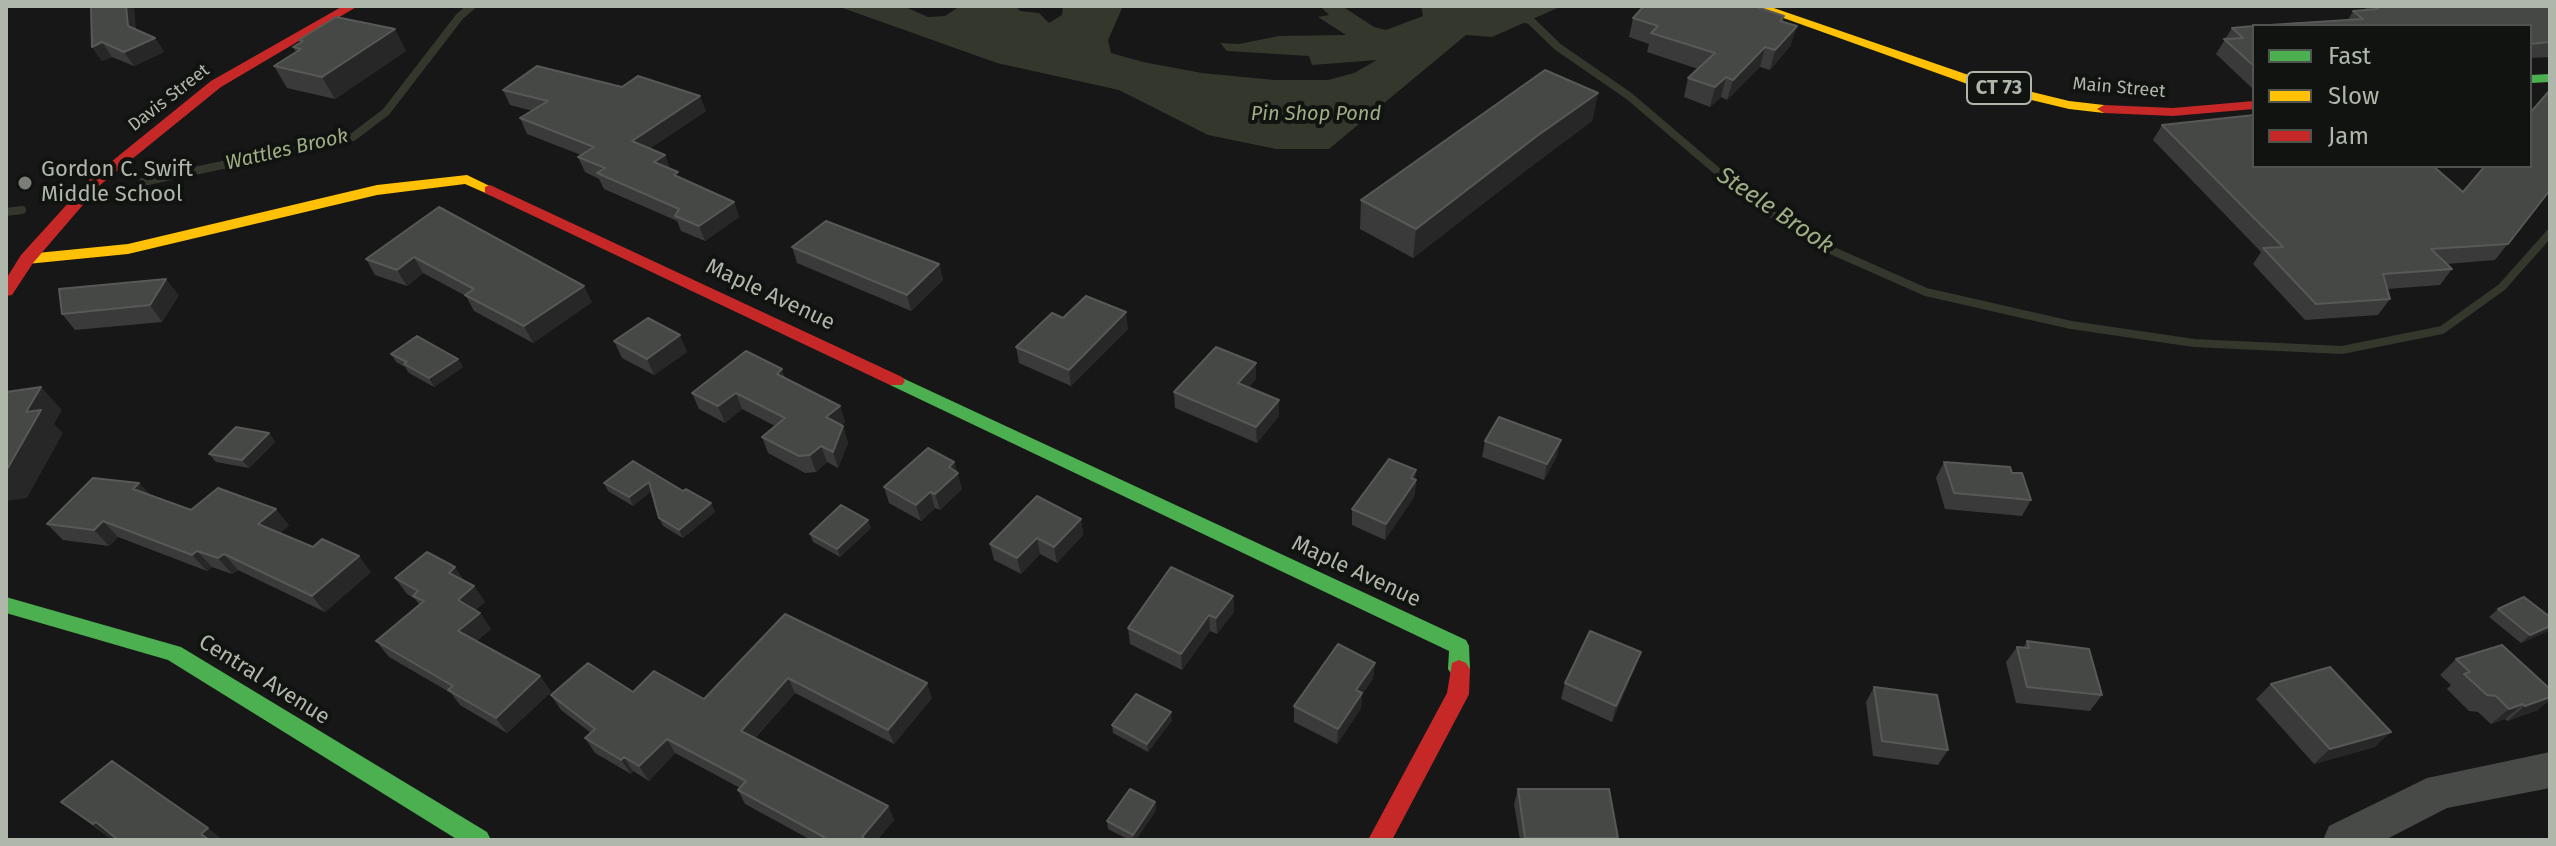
<!DOCTYPE html>
<html>
<head>
<meta charset="utf-8">
<style>
	body { margin:0 }
	#map { position:relative; width:2556px; height:846px; overflow:hidden; background:#171717; font-family:"Fira Sans",sans-serif }
	canvas { display:block }
	.frame { position:absolute; inset:0; border:8px solid #afb6aa; pointer-events:none }
	.legend { position:absolute; left:2252px; top:24px; width:280px; height:144px; box-sizing:border-box; background:#111311; border:2px solid #50544e; margin:0; padding:10px 14px; list-style:none; font-size:24px; color:#afb6aa }
	.legend li { display:flex; align-items:center; gap:16px; height:40px }
	.legend b { width:40px; border:2px solid #50544e }
</style>
</head>
<body>
<div id="map">
<canvas width="2556" height="846"></canvas>
<div class="frame"></div>
<ul class="legend">
<li><b style="height:10px;background:#4caf50"></b>Fast</li>
<li><b style="height:10px;background:#ffc107"></b>Slow</li>
<li><b style="height:10px;background:#c62828"></b>Jam</li>
</ul>
</div>
<script>
const g = document.querySelector('canvas').getContext('2d');
g.lineJoin = 'round';
function fill(path, color) { g.fillStyle = color; g.fill(path, 'evenodd'); }
const toPath = rows => new Path2D(rows.map(r => 'M' + r).join(''));
function trace(path, color, width, dash) { g.strokeStyle = color; g.lineWidth = width; g.lineCap = dash ? 'butt' : 'round'; g.setLineDash(dash || []); g.stroke(path); }
function label(font, color, halo, rows, align = 'center') {
  g.font = font + ' "Fira Sans",sans-serif'; g.lineWidth = 8; g.setLineDash([]); g.textBaseline = 'middle'; g.strokeStyle = halo; g.fillStyle = color; for (const [text, x, y, turn = 0] of rows) {
    g.save(); g.translate(x, y); g.rotate((+turn || 0) * Math.PI / 180); g.textAlign = isNaN(turn) ? turn : align; if (halo) g.strokeText(text, 0, 0); g.fillText(text, 0, 0); g.restore();
  }
}
fill(toPath([
	[837,6,903,6,928,17,945,16,960,6,1016,6,1020,11,1039,13,1049,23,1062,15,1063,6,1123,6,1108,40,1111,53,1143,62,1202,73,1275,80,1328,80,1354,73,1377,60,1312,65,1309,56,1227,51,1220,43,1239,44,1279,36,1346,35,1318,17,1329,15,1320,6,1342,6,1374,27,1386,30,1423,16,1421,6,1562,6,1492,37,1466,35,1329,149,1276,149,1208,135,1119,90,997,63]
]), '#33372c');
trace(toPath([
	[1517,17,1530,20,1558,47,1629,96,1751,200,1815,243,1926,292,2071,325,2194,343,2342,350,2442,330,2502,287,2550,233],
	[143,182,353,137,386,112,460,16,472,6],
	[6,212,22,210]
]), '#33372c', 8);
fill(toPath([
	[2550,752,2550,788,2447,808,2385,840,2323,840,2329,826,2427,778,2550,752]
]), '#484a47');
fill(toPath([
	[2550,74,2550,82,2530,83,2530,75,2550,74],
	[896,375,1466,640,1469,646,1470,669,1466,675,1459,678,1452,675,1448,669,1449,651,890,385,887,381,890,377,896,375],
	[6,597,181,647,487,832,491,840,458,840,168,660,6,613,6,597]
]), '#4caf50');
fill(toPath([
	[1750,6,1768,6,1983,80,2069,101,2104,105,2111,109,2104,113,2069,109,1973,86,1750,6],
	[467,175,498,190,490,195,465,184,377,195,128,254,27,264,19,259,27,254,128,244,377,185,467,175]
]), '#ffc107');
fill(toPath([
	[343,6,358,6,221,87,100,185,33,263,12,295,6,296,6,279,21,255,90,179,211,81,343,6],
	[2254,101,2254,109,2173,116,2104,113,2097,109,2104,105,2173,108,2254,101],
	[490,185,902,377,905,381,902,385,890,385,485,193,485,187,490,185],
	[1459,660,1466,663,1470,669,1469,694,1466,700,1392,840,1368,840,1447,693,1452,663,1459,660]
]), '#c62828');
fill(toPath([
	[1644,6,1756,6,1756,7,1784,16,1783,22,1791,45,1770,70,1760,67,1727,100,1721,97,1710,107,1684,97,1688,78,1698,69,1647,52,1649,44,1629,37,1633,18],
	[2367,6,2550,6,2550,57,2530,58,2530,26,2348,20,2353,11,2365,10],
	[2254,26,2254,90,2216,54,2232,28],
	[136,30,155,38,164,52,134,66,112,57,102,61,92,47],
	[299,40,406,51,335,99,287,88,274,66,296,52,293,47,301,42],
	[503,90,706,111,649,149,665,155,670,169,681,179,734,202,739,217,705,241,681,231,677,221,604,189,599,179,585,172,578,157,581,155,527,134,520,118,533,111,510,105],
	[1598,93,1592,121,1533,165,1413,258,1360,229,1361,200],
	[2162,125,2463,192,2550,190,2495,260,2447,264,2452,269,2440,285,2387,289,2390,299,2378,315,2305,320,2253,264,2261,252,2153,140],
	[439,207,592,302,533,343,474,311,466,296,423,273,407,286,375,275,366,259],
	[792,247,939,264,943,280,911,311,797,263],
	[179,295,162,322,75,330,62,314],
	[1063,318,1128,329,1071,386,1019,363,1016,347],
	[614,341,687,352,654,375,622,358],
	[391,354,458,359,463,367,434,387,409,373,405,367,396,362],
	[785,378,840,406,845,422,841,425,843,426,848,443,838,468,827,462,816,472,805,473,768,453,762,437,775,426,742,409,725,423,699,409,692,393],
	[1256,379,1249,387,1279,400,1279,416,1257,443,1175,408,1174,392],
	[269,433,275,442,249,468,216,462,209,454],
	[1485,441,1557,456,1544,480,1482,457],
	[954,462,962,489,940,510,935,508,921,521,889,503,884,487],
	[1944,462,2012,473,2031,500,2022,516,1945,509,1936,478],
	[1415,480,1416,481,1414,497,1385,540,1352,525,1352,509],
	[139,483,150,495,191,510,289,525,280,533,371,572,325,612,238,570,232,574,212,567,207,571,118,537,109,546,63,540,47,524],
	[604,483,683,491,711,503,715,512,683,538,663,526,659,518,651,491,633,506,608,491],
	[1081,519,1083,535,1057,563,1040,554,1021,574,994,560,990,544],
	[871,528,840,557,813,542,810,534],
	[395,578,465,582,474,586,485,602,475,610,480,613,491,629,476,641,540,676,551,692,507,733,460,705,451,693,389,657,376,641,420,605,415,599,407,594],
	[1233,596,1234,612,1217,634,1210,631,1182,670,1130,644,1128,628],
	[2498,609,2548,631,2521,643,2489,617],
	[785,614,932,698,894,744,795,693,755,738,888,806,894,820,877,840,811,840,745,804,738,790,740,788,675,753,649,781,633,771,631,774,595,753,585,738,591,733,561,710,551,695,633,692,704,699],
	[2027,641,2102,695,2090,711,2016,703,2006,662,2017,647,2023,648],
	[2456,659,2538,710,2507,721,2505,719,2491,724,2478,712,2469,711,2447,689,2451,685,2440,675],
	[1375,663,1373,678,1362,695,1361,708,1337,744,1294,722,1294,706],
	[1635,667,1612,722,1561,699,1565,683],
	[2271,684,2375,747,2314,764,2256,699],
	[1874,687,1948,750,1938,765,1873,756,1866,702],
	[1172,720,1148,752,1113,733,1112,725],
	[1518,789,1618,838,1617,840,1520,840,1514,804],
	[61,802,208,828,222,840,118,840,114,836,111,839],
	[1155,802,1156,810,1136,840,1129,840,1108,829,1107,821]
]), '#393a39');
fill(toPath([
	[126,6,134,6,137,40,128,26],
	[1797,26,1791,45,1770,70,1775,50],
	[395,29,406,51,335,99,322,77],
	[155,38,164,52,134,66,124,52],
	[102,42,112,57,102,61,92,47],
	[1765,47,1760,67,1727,100,1733,80],
	[1726,77,1721,97,1710,107,1715,87],
	[1598,93,1592,121,1533,165,1413,258,1416,229,1537,136],
	[700,96,706,111,638,156,632,141],
	[665,155,671,171,654,162],
	[734,202,739,217,705,241,699,226],
	[414,257,423,273,407,286,397,270],
	[939,264,943,280,911,311,907,295],
	[166,279,179,295,162,322,150,305],
	[584,286,592,302,533,343,524,326],
	[1126,312,1128,329,1071,386,1069,370],
	[680,335,687,352,654,375,647,359],
	[458,359,463,367,434,387,429,378],
	[1256,363,1256,379,1239,399,1238,383],
	[782,369,788,386,777,374],
	[41,387,62,410,54,424,63,433,27,498,6,501,6,471,26,412],
	[736,393,742,409,725,423,718,406],
	[1279,400,1279,416,1257,443,1256,427],
	[840,406,845,422,831,434,826,417],
	[843,426,848,443,838,468,833,452],
	[269,433,275,442,249,468,242,460],
	[1561,440,1557,456,1544,480,1547,464],
	[821,446,827,462,816,472,810,455],
	[954,462,962,489,940,510,935,494,949,467],
	[1416,470,1414,497,1385,540,1386,524],
	[649,482,653,490,633,506,629,497],
	[139,483,153,499,133,489],
	[930,492,935,508,921,521,916,505],
	[711,503,715,512,683,538,679,530],
	[276,509,289,525,272,540,258,524],
	[1081,519,1083,535,1057,563,1054,547],
	[868,520,871,528,840,557,837,549],
	[103,521,118,537,109,546,94,530],
	[1037,538,1040,554,1021,574,1017,558],
	[197,551,212,567,207,571,192,555],
	[224,554,238,570,232,574,218,558],
	[359,556,371,572,325,612,312,596],
	[455,567,466,583,449,573],
	[474,586,485,602,469,616,458,600],
	[1233,596,1234,612,1217,634,1216,618],
	[480,613,491,629,470,647,458,631],
	[1209,615,1210,631,1182,670,1181,654],
	[2550,626,2550,629,2548,631,2521,643,2530,635],
	[1641,652,1635,667,1612,722,1616,706],
	[1375,663,1373,678,1362,695,1361,708,1337,744,1338,729,1356,690],
	[540,676,551,692,507,733,496,718],
	[788,678,795,693,748,745,741,731],
	[927,683,932,698,894,744,888,730],
	[2550,697,2550,700,2538,710,2507,721,2525,706],
	[2523,704,2505,719,2491,724,2509,709],
	[1171,712,1172,720,1148,752,1147,744],
	[2391,732,2375,747,2314,764,2330,749],
	[667,739,675,753,649,781,639,766],
	[624,757,633,771,631,774,621,760],
	[1155,802,1156,810,1136,840,1133,840,1133,835],
	[888,806,894,820,877,840,863,840,862,837],
	[96,822,114,836,111,839,93,824],
	[208,828,222,840,208,840,201,834]
]), '#262726');
const building = toPath([
	[91,6,126,6,128,26,155,38,124,52,102,42,92,47,91,6],
	[1644,6,1754,6,1784,16,1780,21,1797,26,1775,50,1765,47,1733,80,1726,77,1715,87,1688,78,1715,53,1651,33,1658,26,1633,18,1644,6],
	[2374,6,2550,6,2550,42,2530,44,2530,26,2254,26,2363,19,2353,11,2378,9,2374,6],
	[336,17,395,29,322,77,274,66,301,49,293,47,303,41,299,40,336,17],
	[2254,26,2254,66,2224,39,2243,38,2232,28,2254,26],
	[537,66,622,87,638,76,700,96,632,141,665,155,654,162,678,172,674,175,734,202,699,226,675,216,679,209,597,173,605,168,578,157,594,147,520,118,548,101,503,90,537,66],
	[1545,70,1598,93,1537,136,1416,229,1361,200,1545,70],
	[2550,90,2550,190,2508,244,2431,249,2452,269,2383,274,2390,299,2316,304,2263,248,2283,247,2162,125,2254,115,2254,166,2433,166,2463,192,2485,166,2530,166,2530,113,2550,90],
	[439,207,584,286,524,326,465,295,474,289,414,257,397,270,366,259,439,207],
	[826,221,939,264,907,295,792,247,826,221],
	[166,279,150,305,62,314,59,289,166,279],
	[1086,296,1126,312,1069,370,1016,347,1052,313,1063,318,1086,296],
	[648,318,680,335,647,359,614,341,648,318],
	[417,336,458,359,429,378,404,364,407,362,391,354,417,336],
	[1216,347,1256,363,1238,383,1279,400,1256,427,1174,392,1216,347],
	[746,351,782,369,777,374,840,406,826,417,843,426,833,452,821,446,810,455,799,456,762,437,785,418,736,393,718,406,692,393,746,351],
	[41,387,26,412,41,410,6,471,6,392,41,387],
	[1499,417,1561,440,1547,464,1485,441,1499,417],
	[236,427,269,433,242,460,209,454,236,427],
	[928,448,954,462,949,467,958,473,935,494,930,492,916,505,884,487,928,448],
	[1389,459,1416,470,1411,478,1416,480,1386,524,1352,509,1389,459],
	[633,461,683,491,686,489,711,503,679,530,659,518,649,482,629,497,604,483,633,461],
	[1944,462,2010,467,2012,473,2022,473,2031,500,1954,493,1944,462],
	[93,478,139,483,133,489,191,510,218,488,276,509,258,524,313,547,322,539,359,556,312,596,224,554,218,558,197,551,192,555,103,521,94,530,47,524,93,478],
	[1037,496,1081,519,1054,547,1037,538,1017,558,990,544,1037,496],
	[841,505,868,520,837,549,810,534,841,505],
	[427,552,455,567,449,573,474,586,458,600,480,613,458,631,540,676,496,718,448,690,453,686,376,641,424,601,413,596,418,591,395,578,427,552],
	[1171,567,1233,596,1216,618,1209,615,1181,654,1128,628,1171,567],
	[2524,597,2550,617,2550,626,2530,635,2498,609,2524,597],
	[785,614,927,683,888,730,788,678,741,731,888,806,862,837,867,840,821,840,824,837,738,790,746,781,667,739,639,766,624,757,621,760,585,738,595,729,551,695,588,663,633,692,654,671,704,699,785,614],
	[1590,631,1641,652,1616,706,1565,683,1590,631],
	[2027,641,2089,649,2102,695,2027,687,2017,647,2029,648,2027,641],
	[1338,644,1375,663,1356,690,1362,693,1338,729,1294,706,1338,644],
	[2502,645,2550,689,2550,697,2525,706,2523,704,2509,709,2496,696,2487,695,2464,674,2470,672,2456,659,2502,645],
	[2330,667,2391,732,2330,749,2271,684,2330,667],
	[1874,687,1937,695,1948,750,1882,741,1874,687],
	[1136,694,1171,712,1147,744,1112,725,1136,694],
	[112,761,208,828,201,834,209,840,118,840,96,822,93,824,61,802,112,761],
	[1130,789,1155,802,1133,835,1107,821,1130,789],
	[1518,789,1609,789,1618,838,1525,838,1518,789]
]);
fill(building, '#464845');
trace(building, '#565955', 2);
for (const [x, y, r, color] of [
	[25,183,8,"#7a7e77"]
]) { const dot = new Path2D(); dot.arc(x, y, r, 0, 2 * Math.PI); g.fillStyle = color; g.fill(dot); trace(dot, '#111311', 3); }
label('18px', '#afb6aa', '#111311', [
	["Main Street",2119,88,5],
	["Davis Street",169,98,-38]
]);
for (const [x, y, w] of [
	[1999,88,64]
]) { const box = new Path2D(); box.roundRect(x - w / 2, y - 16, w, 32, 6); g.fillStyle = '#111311'; g.fill(box); trace(box, '#afb6aa', 2); }
label('bold 20px', '#afb6aa', null, [
	["CT 73",1999,88]
]);
label('italic 20px', '#9ead84', '#111311', [
	["Pin Shop Pond",1316,114],
	["Wattles Brook",287,150,-13]
]);
label('22px', '#afb6aa', '#111311', [
	["Gordon C. Swift",41,170],
	["Middle School",41,195]
], 'left');
label('22px', '#afb6aa', '#111311', [
	["Maple Avenue",770,295,25],
	["Maple Avenue",1356,572,25],
	["Central Avenue",264,680,32]
]);
label('italic 24px', '#9ead84', '#111311', [
	["Steele Brook",1775,211,34]
]);
</script>
</body>
</html>
